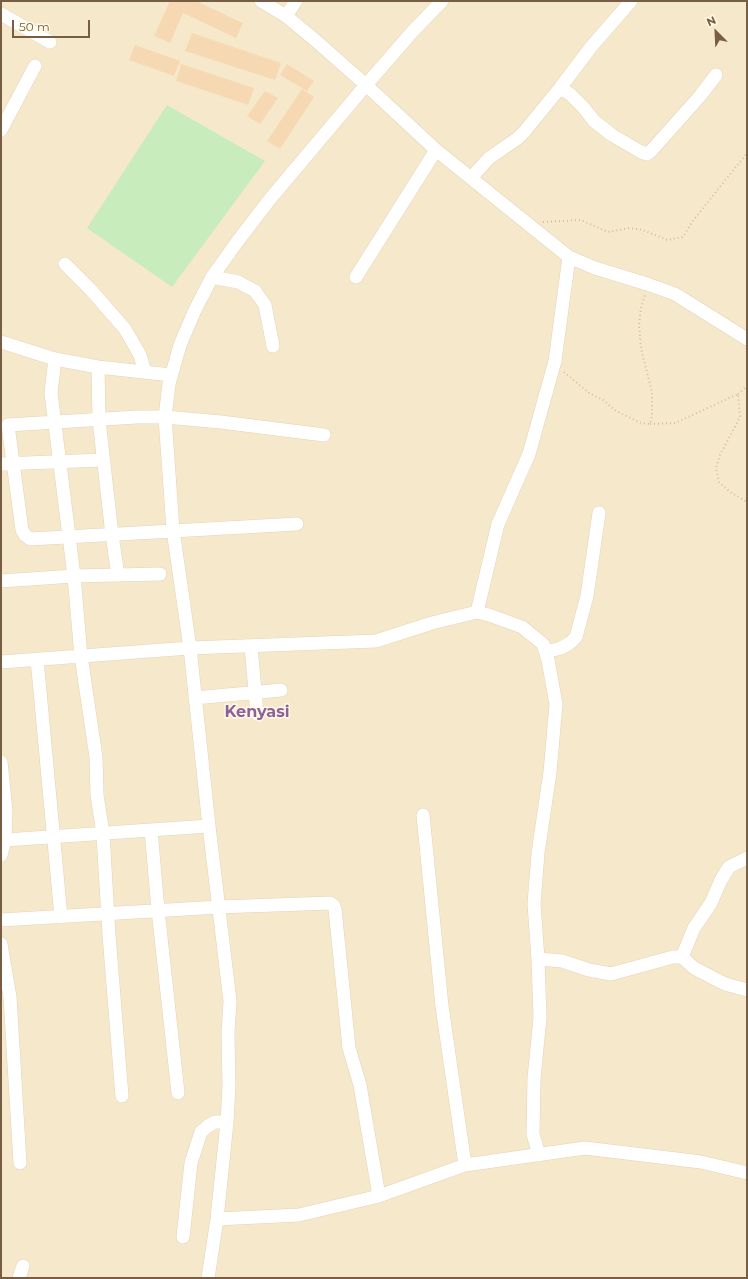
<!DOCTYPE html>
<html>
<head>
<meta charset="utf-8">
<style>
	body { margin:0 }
	#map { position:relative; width:748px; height:1279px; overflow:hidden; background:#fef7de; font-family:Montserrat,sans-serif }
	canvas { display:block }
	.frame { position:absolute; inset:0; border:2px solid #765d44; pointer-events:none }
	.north { position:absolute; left:696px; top:12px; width:40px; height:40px; -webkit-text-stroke:3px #fff9e6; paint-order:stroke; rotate:336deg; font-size:11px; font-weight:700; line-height:16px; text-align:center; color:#765d44 }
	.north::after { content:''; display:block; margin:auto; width:14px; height:18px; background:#765d44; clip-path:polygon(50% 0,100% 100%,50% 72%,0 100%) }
	.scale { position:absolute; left:12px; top:20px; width:78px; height:18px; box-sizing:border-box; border:2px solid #765d44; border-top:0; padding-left:5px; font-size:12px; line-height:14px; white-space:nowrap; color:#765d44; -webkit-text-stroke:3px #fff9e6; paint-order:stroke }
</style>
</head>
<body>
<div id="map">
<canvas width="748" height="1279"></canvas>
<div class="frame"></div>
<div class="north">N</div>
<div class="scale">50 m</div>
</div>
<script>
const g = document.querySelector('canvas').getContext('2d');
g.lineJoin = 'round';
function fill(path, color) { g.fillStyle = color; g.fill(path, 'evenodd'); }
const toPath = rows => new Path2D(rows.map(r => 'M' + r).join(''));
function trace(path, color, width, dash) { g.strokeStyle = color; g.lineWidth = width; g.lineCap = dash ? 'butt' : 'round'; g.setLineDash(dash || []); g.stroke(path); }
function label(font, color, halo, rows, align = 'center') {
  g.font = font + ' Montserrat,sans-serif'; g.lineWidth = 3; g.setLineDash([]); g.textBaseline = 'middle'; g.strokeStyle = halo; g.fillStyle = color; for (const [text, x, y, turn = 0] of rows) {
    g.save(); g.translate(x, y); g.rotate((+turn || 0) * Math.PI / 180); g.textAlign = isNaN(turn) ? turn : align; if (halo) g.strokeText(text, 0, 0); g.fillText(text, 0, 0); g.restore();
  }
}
fill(toPath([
	[1,1,747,1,747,1278,1,1278]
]), '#f6e9cb');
fill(toPath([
	[167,105,265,161,172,287,87,228]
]), '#c8ecbc');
fill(toPath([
	[170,1,196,1,243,23,236,38,183,13,170,43,154,36],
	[192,33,281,63,275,80,185,51],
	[135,45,180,61,174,76,129,60],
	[181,64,254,88,248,105,176,81],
	[287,64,314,81,307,91,280,75],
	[302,89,314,97,280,149,267,141],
	[265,91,278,98,260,124,247,116]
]), '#f6d8b3');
const minor = toPath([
	[261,1,286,16,315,40,366,85,436,150,569,257,555,361,529,454,498,524,477,612],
	[1,14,50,42],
	[286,16,296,1],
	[560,88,570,94,584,108,594,121,612,135,641,152,647,154,651,151,700,96,716,75],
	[1,130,35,66],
	[471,178,489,158,518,138,524,132,560,88,591,47,631,1],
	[569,257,595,268,647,284,675,294,747,339],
	[65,264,91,290,125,329,140,355,145,372],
	[212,277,238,282,255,291,265,305,273,346],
	[356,277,436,150],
	[1,342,55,359,98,367,171,375],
	[55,359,51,393,74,576,81,656,96,757,97,795,103,834,109,935,122,1096],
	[98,367,99,420,112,535,118,575],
	[1,464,103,460],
	[297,524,30,539,25,535,22,530,8,425,137,417,165,417,221,422,324,435],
	[1,581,74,576,160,574],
	[251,646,257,714],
	[546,652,561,648,570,643,576,637,587,596,599,513],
	[37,659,61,917],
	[1,662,190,648,376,641,432,623,477,612,489,615,522,627,543,644,548,660,556,704,550,772,538,853,534,904,538,959,540,1018,534,1078,533,1134,539,1155],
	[195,698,281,690],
	[1,762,6,811,5,840,1,855],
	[423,815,442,1006,465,1165],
	[151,830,158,910,178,1093],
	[5,840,209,826],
	[1,920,219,907,330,903,334,906,335,909,349,1048,360,1085,379,1196],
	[1,944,10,997,20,1163],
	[682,957,694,928,711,903,721,880,729,867,747,858],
	[538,959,562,961,589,970,611,974,673,957,682,957,694,968,725,984,747,990],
	[217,1219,299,1215,379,1196,465,1165,585,1148,701,1162,747,1173],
	[183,1237,191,1163,201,1132,208,1126,215,1122,227,1122],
	[19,1278,23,1266],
	[208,1278,217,1219,227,1122,229,1086,228,1032,230,1001,209,826,190,648,173,530,165,417,169,384,180,345,195,310,212,277,237,242,270,199,366,85,413,31,442,1]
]);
trace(minor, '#e3d3b9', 14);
trace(toPath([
	[543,222,581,220,608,232,629,228,643,230,667,240,683,237,692,222,747,153],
	[564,372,589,393,603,400,616,411,641,423,650,424,652,416,652,392,641,349,639,324,641,308,645,295],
	[738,394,747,386],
	[650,424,675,423,738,394,740,417,720,455,716,468,719,482,730,492,747,502]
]), '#dabb97', 2, [1, 3]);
trace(minor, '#fff', 13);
label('bold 16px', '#8f5f9a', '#fff9e6', [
	["Kenyasi",257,712]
]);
</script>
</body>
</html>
